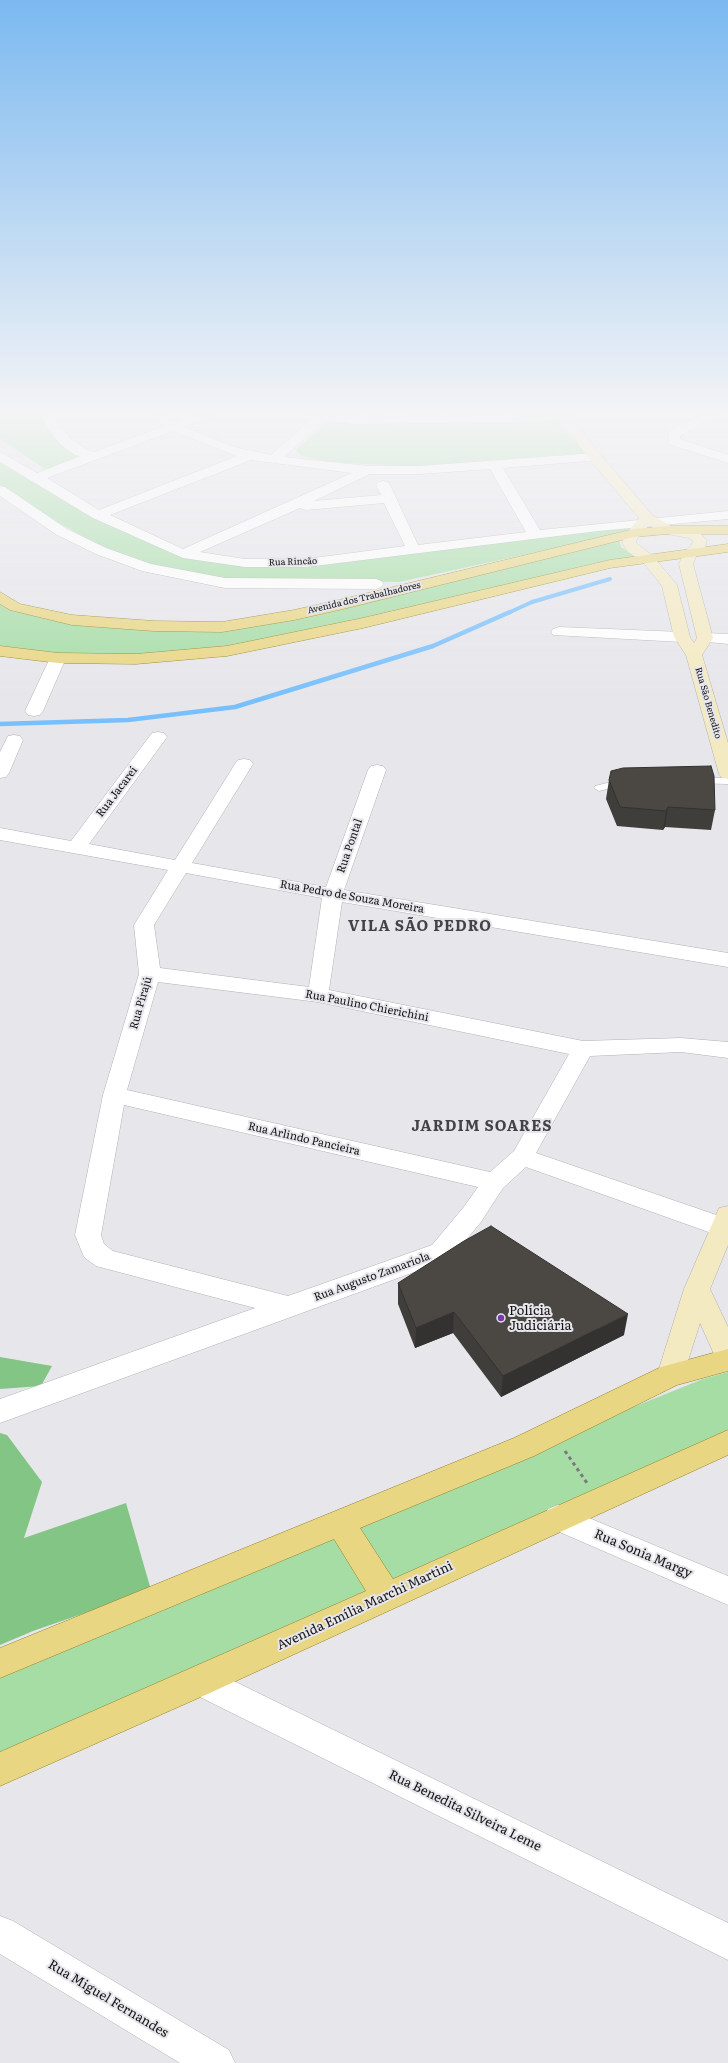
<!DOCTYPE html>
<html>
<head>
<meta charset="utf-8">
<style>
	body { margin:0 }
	canvas { display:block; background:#e6e6eb }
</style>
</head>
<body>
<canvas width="728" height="2063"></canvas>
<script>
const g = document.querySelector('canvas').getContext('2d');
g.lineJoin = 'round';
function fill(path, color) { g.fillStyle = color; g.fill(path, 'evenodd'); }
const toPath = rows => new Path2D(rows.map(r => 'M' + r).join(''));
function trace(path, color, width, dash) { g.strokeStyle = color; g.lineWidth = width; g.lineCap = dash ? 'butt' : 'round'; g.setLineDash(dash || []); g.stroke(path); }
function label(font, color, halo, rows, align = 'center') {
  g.font = font + ' Literata,serif'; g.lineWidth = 4; g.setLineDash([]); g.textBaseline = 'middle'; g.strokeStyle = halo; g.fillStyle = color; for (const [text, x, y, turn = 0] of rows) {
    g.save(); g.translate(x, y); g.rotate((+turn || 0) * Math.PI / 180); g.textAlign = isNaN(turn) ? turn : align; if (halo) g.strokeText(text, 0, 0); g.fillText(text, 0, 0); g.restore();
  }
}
fill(toPath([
	[0,411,39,411,46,425,56,439,70,451,85,457,48,471,0,439],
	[554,418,587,454,423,467,328,462,302,456,296,450,327,422,350,423],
	[0,459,175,554,267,566,333,564,549,535,636,526,629,532,399,582,233,580,193,575,116,555,38,511,0,487],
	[619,539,621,547,637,557,595,563,365,620,225,648,135,656,59,656,0,648,0,601,60,621,251,626],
	[728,1372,728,1433,391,1583,356,1529,537,1453,631,1408,703,1379],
	[332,1537,372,1590,0,1754,0,1677]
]), '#a5dda5');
fill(toPath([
	[0,1357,52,1366,41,1386,0,1389],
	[0,1433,7,1435,42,1482,24,1538,126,1503,151,1590,33,1631,0,1645]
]), '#83c584');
trace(toPath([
	[508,613,532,602,610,579]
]), '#78c0fd', 4);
trace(toPath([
	[0,724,128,720,235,707,433,646,510,612]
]), '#78c0fd', 4.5);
const service = toPath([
	[697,778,728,778,728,784,693,783,692,781,697,778],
	[623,779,628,782,627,784,599,791,594,788,595,786,623,779]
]);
const minor = toPath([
	[39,411,51,411,59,425,70,438,85,449,94,452,164,426,149,411,162,411,175,422,206,411,222,411,220,414,184,427,234,447,271,455,315,416,305,414,303,411,324,411,351,416,514,414,580,411,578,414,563,419,514,422,351,424,326,419,284,457,368,466,420,466,595,453,602,457,600,460,503,468,540,530,728,511,728,519,598,531,306,567,245,567,183,558,93,518,0,462,0,452,37,473,81,456,75,455,60,444,47,426,39,411],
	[173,431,237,456,99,510,47,478,173,431],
	[251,460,352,473,183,549,110,515,251,460],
	[490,469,526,532,418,545,390,485,388,482,383,481,378,482,376,485,381,495,314,501,370,474,420,474,490,469],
	[384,503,405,546,306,559,245,559,200,552,300,508,306,510,384,503],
	[709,411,724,411,680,436,680,439,728,455,728,463,669,444,668,441,669,431,709,411],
	[0,486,5,487,67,529,106,548,151,564,225,578,376,579,381,581,384,584,381,587,376,589,225,588,142,571,96,554,57,535,0,496,0,486],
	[559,627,682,632,688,634,690,637,688,640,682,642,553,635,551,632,553,629,559,627],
	[705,633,728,634,728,644,699,641,697,638,699,635,705,633],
	[58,653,64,655,66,658,43,711,40,715,34,716,28,715,25,711,50,658,52,655,58,653],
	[158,732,164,733,167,737,89,844,175,860,235,764,238,760,244,759,250,760,253,764,192,863,326,887,368,770,371,766,377,765,383,766,386,770,344,890,728,953,728,967,342,902,329,990,583,1041,681,1038,728,1042,728,1058,681,1052,590,1056,536,1153,728,1219,728,1235,723,1237,714,1234,526,1167,503,1188,481,1222,450,1259,0,1423,0,1399,255,1308,96,1266,84,1257,75,1235,103,1095,139,974,134,925,168,870,0,840,0,828,71,841,152,733,158,732],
	[186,873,322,898,309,987,160,968,154,925,186,873],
	[158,982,318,1002,569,1054,514,1151,490,1172,127,1090,158,982],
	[124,1105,478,1187,463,1208,432,1245,288,1296,113,1251,104,1244,101,1235,124,1105],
	[14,735,20,736,23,740,9,773,6,777,0,778,0,752,8,736,14,735],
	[558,1505,728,1576,728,1605,548,1527,543,1518,548,1509,558,1505],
	[201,1665,728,1923,728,1960,190,1692,185,1681,190,1670,201,1665],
	[0,1916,13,1921,229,2050,235,2063,180,2063,0,1954,0,1916]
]);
const secondary = toPath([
	[549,411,564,411,567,412,600,454,652,515,671,526,698,531,707,540,705,548,697,554,693,564,713,638,702,655,728,743,728,779,722,778,719,774,686,655,674,637,662,586,643,562,628,552,622,543,625,535,639,518,590,460,559,418,549,411],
	[649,525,662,533,689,538,693,541,691,546,684,552,679,564,697,638,694,643,690,637,677,585,653,556,636,543,637,539,649,525],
	[728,1206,728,1245,710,1289,728,1327,728,1366,718,1363,700,1323,681,1383,671,1386,661,1383,657,1375,684,1289,716,1215,719,1208,728,1206]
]);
const primary = toPath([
	[667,526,728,526,728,534,667,534,634,537,343,609,294,620,222,632,154,631,72,625,10,610,0,604,0,592,20,604,72,615,154,621,222,622,294,610,343,599,634,529,667,526],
	[728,544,728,552,610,568,363,628,227,656,136,664,58,663,0,656,0,646,58,653,136,654,227,646,363,618,610,560,728,544],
	[728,1349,728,1371,677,1385,534,1456,360,1528,393,1579,728,1430,728,1455,212,1692,0,1786,0,1752,366,1591,334,1539,0,1678,0,1648,514,1438,661,1367,728,1349]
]);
trace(service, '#b1b1b6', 1);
trace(minor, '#b1b1b6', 1);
trace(secondary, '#b1b1b6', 1);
trace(primary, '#958026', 1);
trace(toPath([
	[565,1451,587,1483]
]), '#7a7a7d', 3, [3.5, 3.5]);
fill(service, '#fff');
fill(minor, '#fff');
fill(secondary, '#f4eac1');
fill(primary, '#e9d682');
fill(toPath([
	[609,780,715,810,711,830,665,827,663,830,617,826,606,799],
	[398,1283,624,1335,501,1397,453,1333,415,1348,398,1304]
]), '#403e3a');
fill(toPath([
	[668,807,665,827,663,830,666,811],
	[454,1312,453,1333,415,1348,416,1328],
	[628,1314,624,1335,501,1397,503,1376]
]), '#343230');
const building = toPath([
	[711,766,714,776,715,810,668,807,666,811,620,807,609,780,611,771,623,768,711,766],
	[491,1226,628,1314,503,1376,454,1312,416,1328,398,1283,464,1241,491,1226]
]);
fill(building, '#4b4844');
trace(building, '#343230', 1);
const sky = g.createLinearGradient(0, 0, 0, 699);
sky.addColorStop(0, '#7bb9f0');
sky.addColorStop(0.59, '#f4f4f6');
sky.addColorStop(1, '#f4f4f600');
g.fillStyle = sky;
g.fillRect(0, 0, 728, 699);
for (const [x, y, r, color] of [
	[501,1318,4,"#7c39ae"]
]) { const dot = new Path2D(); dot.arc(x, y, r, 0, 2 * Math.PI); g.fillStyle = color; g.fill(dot); trace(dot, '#e6e6eb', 1.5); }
label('9px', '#141416', '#e6e6eb', [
	["Rua Rincão",293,562,-2],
	["Avenida dos Trabalhadores",364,598,-13],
	["Rua São Benedito",708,703,74]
]);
label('11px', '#141416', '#e6e6eb', [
	["Rua Jacareí",117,792,-53],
	["Rua Pontal",350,846,-71],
	["Rua Pedro de Souza Moreira",352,897,10],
	["Rua Pirajú",141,1003,-74],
	["Rua Paulino Chierichini",367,1006,11],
	["Rua Arlindo Pancieira",304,1139,13],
	["Rua Augusto Zamariola",372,1277,-20]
]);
label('13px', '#141416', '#e6e6eb', [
	["Polícia",509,1311],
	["Judiciária",509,1326]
], 'left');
label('13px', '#141416', '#e6e6eb', [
	["Rua Sonia Margy",643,1554,23],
	["Avenida Emília Marchi Martini",365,1606,-25],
	["Rua Benedita Silveira Leme",465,1811,26],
	["Rua Miguel Fernandes",108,1999,31]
]);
g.letterSpacing = '1px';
label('bold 15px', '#434347', '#e6e6eb', [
	["VILA SÃO PEDRO",420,927],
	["JARDIM SOARES",482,1127]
]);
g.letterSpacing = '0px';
</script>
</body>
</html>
